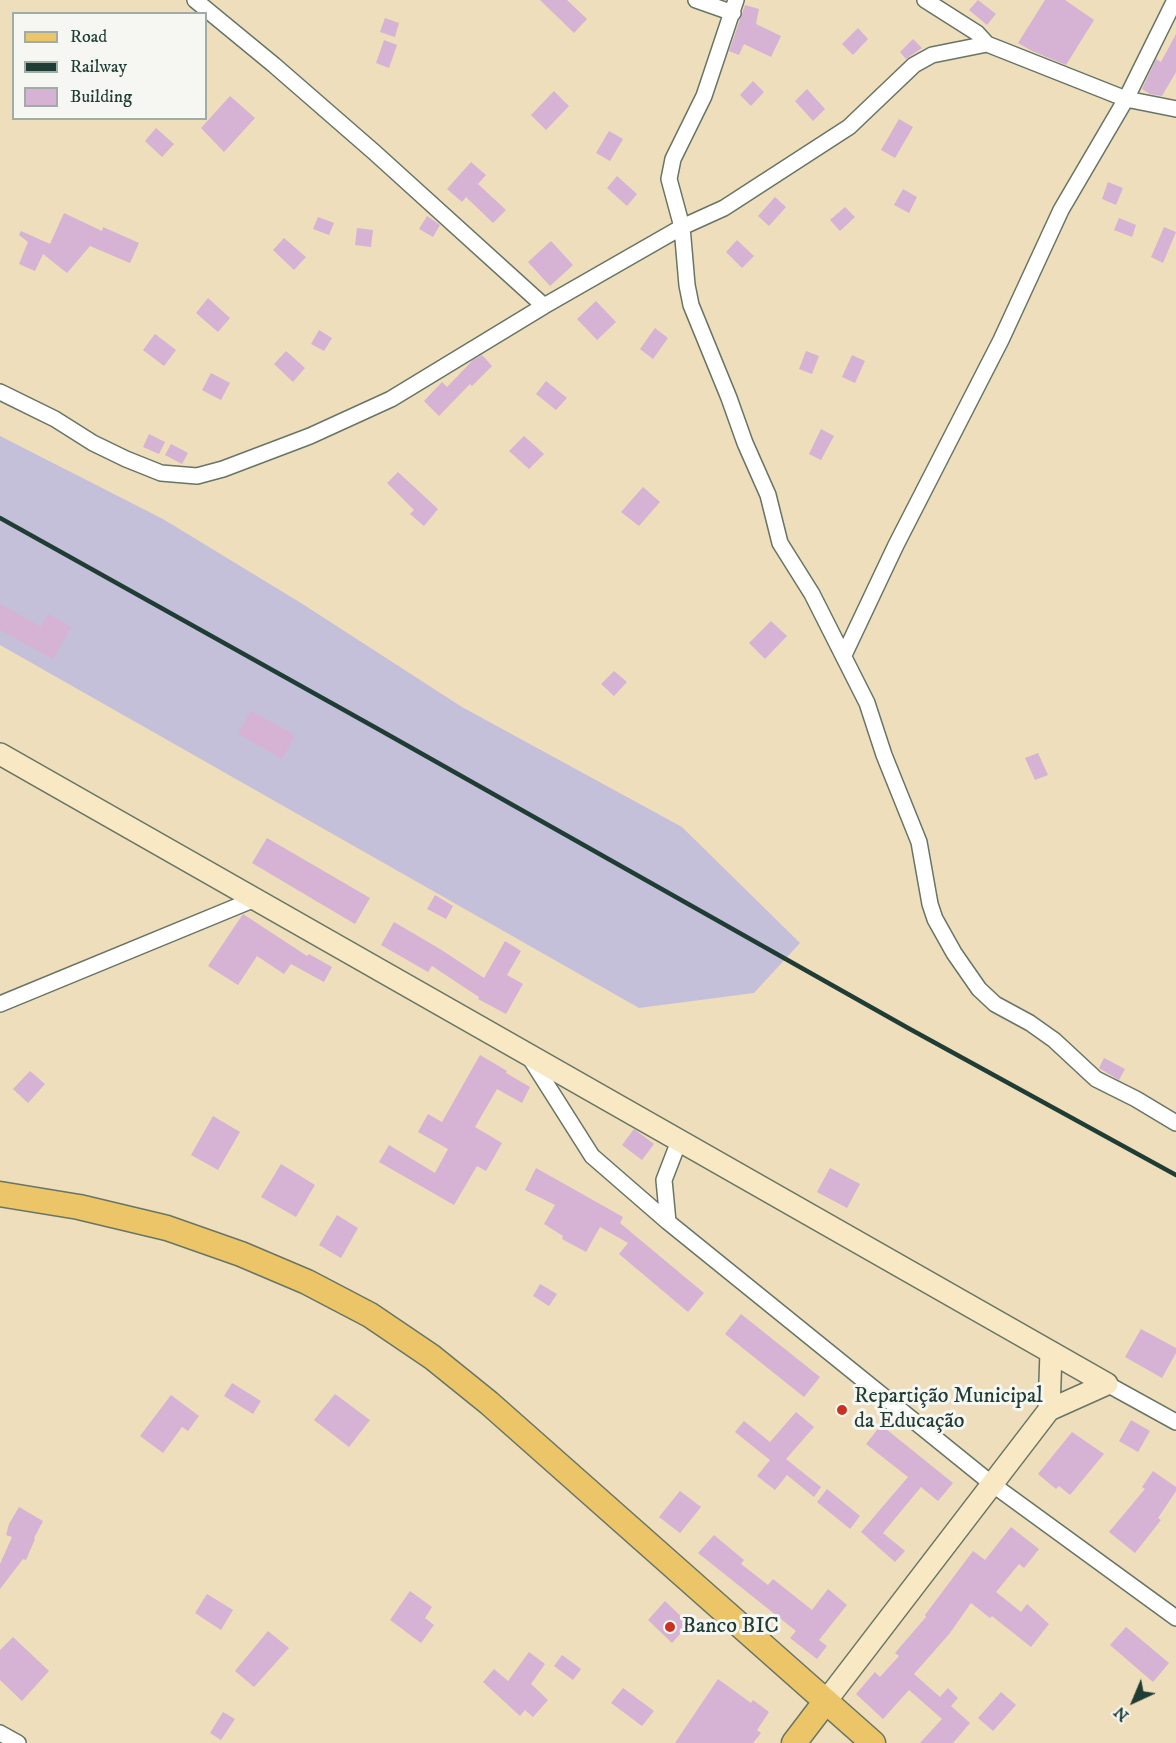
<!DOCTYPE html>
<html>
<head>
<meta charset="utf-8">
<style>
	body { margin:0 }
	#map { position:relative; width:1176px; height:1743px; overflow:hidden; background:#eedebc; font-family:"IM FELL DW Pica",serif }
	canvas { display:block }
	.legend { position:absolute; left:12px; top:12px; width:195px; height:108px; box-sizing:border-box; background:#f6f6f2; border:2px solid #a0aca6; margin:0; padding:8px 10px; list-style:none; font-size:18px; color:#1f3d34 }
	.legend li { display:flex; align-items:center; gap:12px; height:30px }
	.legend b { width:30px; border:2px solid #a0aca6 }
	.north { position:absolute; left:1104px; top:1671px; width:60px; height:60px; -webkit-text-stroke:4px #f6f6f2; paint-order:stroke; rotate:224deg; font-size:16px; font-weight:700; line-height:24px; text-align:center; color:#1f3d34 }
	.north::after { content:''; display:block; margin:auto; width:21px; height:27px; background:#1f3d34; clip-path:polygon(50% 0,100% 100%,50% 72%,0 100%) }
</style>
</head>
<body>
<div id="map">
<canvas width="1176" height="1743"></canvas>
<ul class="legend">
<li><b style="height:8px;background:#edc569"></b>Road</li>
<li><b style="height:8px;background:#1f3d34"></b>Railway</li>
<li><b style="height:16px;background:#d6b2d4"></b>Building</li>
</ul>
<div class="north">N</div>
</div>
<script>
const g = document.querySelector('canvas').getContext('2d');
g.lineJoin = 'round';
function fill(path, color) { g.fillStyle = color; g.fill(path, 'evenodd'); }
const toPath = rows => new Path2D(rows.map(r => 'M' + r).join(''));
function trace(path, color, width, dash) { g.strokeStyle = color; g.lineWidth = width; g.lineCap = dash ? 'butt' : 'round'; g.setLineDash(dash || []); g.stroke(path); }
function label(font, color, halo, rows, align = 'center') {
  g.font = font + ' "IM FELL DW Pica",serif'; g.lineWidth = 6; g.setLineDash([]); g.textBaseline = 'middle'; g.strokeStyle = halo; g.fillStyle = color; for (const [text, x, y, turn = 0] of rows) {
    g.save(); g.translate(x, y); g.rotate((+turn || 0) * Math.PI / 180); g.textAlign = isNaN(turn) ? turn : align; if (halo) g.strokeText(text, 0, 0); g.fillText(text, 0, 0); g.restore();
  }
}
fill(toPath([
	[0,436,163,519,301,603,462,707,682,827,800,943,754,993,639,1008,0,645]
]), '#c5c0da');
fill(toPath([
	[540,0,567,0,587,19,574,33],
	[978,0,996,14,987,25,969,10],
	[1045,0,1065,0,1094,20,1066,65,1032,51,1018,43],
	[745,5,759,9,756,24,781,36,771,57,744,44,739,55,729,51],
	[385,18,399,23,395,37,380,32],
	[858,28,868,39,853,55,842,44],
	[1176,34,1176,72,1162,96,1150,94,1142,89,1156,59,1161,62],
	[913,39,922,48,906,59,900,52],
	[384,40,397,45,389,68,376,63],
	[753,81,764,92,751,106,740,95],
	[807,89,825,109,813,121,795,101],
	[554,91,569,106,546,130,531,115],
	[230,96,255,118,224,152,201,128],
	[899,119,913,127,895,158,881,150],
	[156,128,174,144,162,157,145,141],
	[609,131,623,139,610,161,596,153],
	[471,162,486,175,478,184,506,210,493,223,466,197,462,202,447,189],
	[617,176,637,194,627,206,607,188],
	[1108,182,1123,188,1116,205,1102,199],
	[903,189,917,197,909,213,894,205],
	[775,197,786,207,769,226,758,216],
	[845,207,855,217,840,231,830,220],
	[64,213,102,231,103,227,139,243,130,263,90,246,67,273,43,254,35,271,19,264,28,242,19,235,21,231,50,244],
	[427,216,440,225,433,237,419,229],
	[318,217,334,223,329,235,313,229],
	[1119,218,1136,225,1132,237,1114,230],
	[1164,227,1176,232,1163,263,1151,257],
	[357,228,373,230,371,247,355,245],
	[284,238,306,257,294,270,273,250],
	[737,240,754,256,742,268,726,252],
	[551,241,573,265,550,286,528,262],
	[208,298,230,318,218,332,196,313],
	[596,301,616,322,597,340,577,319],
	[655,328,668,338,653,359,640,349],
	[319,330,332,338,324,351,311,344],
	[155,334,176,350,164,366,143,350],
	[286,351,305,368,293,382,274,364],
	[806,351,819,356,812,374,799,369],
	[482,355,492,366,472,386,470,384,439,416,424,401,442,382,447,387,473,360],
	[852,355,865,361,855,383,842,377],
	[211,373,230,383,221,400,202,390],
	[546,381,567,398,556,410,536,394],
	[821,429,834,436,821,460,809,454],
	[149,434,165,442,159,454,143,447],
	[524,436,544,454,529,469,509,451],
	[171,444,188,453,182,464,165,455],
	[398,472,438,509,424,526,410,514,414,510,387,483],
	[643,487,660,502,639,526,621,512],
	[0,604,41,627,48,614,71,627,53,659,0,630],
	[771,621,787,636,765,659,749,643],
	[614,671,627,682,614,696,601,684],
	[251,711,295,735,282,759,238,734],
	[1038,753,1048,775,1035,780,1025,758],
	[267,838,370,898,355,924,252,863],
	[435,895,453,906,446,919,427,909],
	[243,914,307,956,309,954,332,967,324,982,291,964,284,974,257,956,238,985,208,966],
	[394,922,440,949,484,978,505,941,521,951,507,975,523,984,506,1014,478,999,479,997,432,966,428,972,381,945],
	[480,1055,507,1071,506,1073,530,1087,522,1103,497,1089,475,1127,502,1143,486,1171,477,1166,454,1205,379,1162,389,1145,435,1173,448,1149,418,1132,428,1114,442,1122],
	[1104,1058,1125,1069,1119,1080,1099,1068],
	[30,1071,45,1084,28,1103,13,1089],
	[213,1116,240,1132,218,1170,191,1155],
	[634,1129,654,1144,642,1160,622,1145],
	[281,1164,315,1185,296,1217,261,1197],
	[536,1168,623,1217,620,1223,704,1293,688,1312,619,1254,628,1243,600,1227,586,1252,562,1239,563,1236,544,1224,555,1205,525,1190],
	[830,1168,860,1184,847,1208,817,1192],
	[337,1215,358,1228,341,1258,319,1245],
	[540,1284,557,1294,549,1306,533,1296],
	[741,1314,820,1377,804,1397,725,1334],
	[1141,1329,1176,1348,1176,1353,1162,1378,1125,1357],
	[232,1383,261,1401,253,1414,224,1396],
	[335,1394,370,1420,349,1447,314,1420],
	[171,1395,199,1416,188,1431,182,1427,163,1453,140,1436],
	[796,1412,814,1427,786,1459,821,1487,814,1497,787,1475,775,1490,757,1476,770,1460,735,1432,744,1421,770,1442],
	[1131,1420,1150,1431,1138,1452,1119,1441],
	[881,1425,953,1483,938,1501,921,1487,883,1533,905,1551,895,1562,861,1532,908,1477,866,1444],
	[1072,1432,1104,1454,1070,1495,1059,1486,1056,1489,1038,1474],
	[1153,1471,1176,1487,1176,1491,1158,1518,1161,1520,1135,1553,1109,1532,1145,1489,1142,1487],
	[827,1489,860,1516,850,1529,817,1502],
	[680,1491,701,1507,680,1533,659,1517],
	[19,1507,43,1521,34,1538,35,1539,26,1560,23,1559,0,1589,0,1564,12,1537,6,1535,9,1524],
	[1011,1527,1039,1549,1024,1568,1019,1564,996,1592,1021,1612,1027,1604,1049,1624,1031,1647,992,1616,990,1618,971,1603,950,1633,914,1674,940,1697,948,1688,958,1698,951,1706,970,1723,953,1743,920,1743,942,1719,909,1690,883,1719,856,1694,875,1672,880,1677,899,1656,895,1653,926,1617,925,1615,973,1551,985,1560],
	[714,1535,744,1560,741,1564,768,1585,773,1579,812,1610,828,1589,847,1605,819,1640,827,1646,817,1659,790,1638,796,1631,698,1553],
	[410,1591,432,1607,425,1618,434,1625,421,1643,390,1620],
	[207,1594,233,1610,221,1630,195,1613],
	[665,1601,689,1624,672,1643,648,1620],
	[1126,1627,1169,1663,1153,1682,1110,1645],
	[268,1631,289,1648,254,1687,235,1671],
	[13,1637,49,1671,22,1701,0,1680,0,1650],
	[529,1652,545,1664,531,1684,548,1700,533,1717,525,1710,520,1716,483,1682,494,1669,508,1681],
	[562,1655,581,1669,573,1680,554,1666],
	[718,1679,751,1703,753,1700,769,1712,757,1730,761,1733,753,1743,675,1743],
	[623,1688,654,1711,642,1726,611,1703],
	[1001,1692,1016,1705,993,1731,978,1718],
	[223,1712,235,1719,221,1740,210,1733]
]), '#d6b2d4');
const street = toPath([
	[195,0,274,65,374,152,544,306],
	[696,0,733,13],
	[736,0,704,96,673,159,669,179,682,227,687,285,691,305,729,398,745,443,768,495,780,543,812,594,867,703,884,755,919,842,930,904,935,919,954,953,979,989,995,1004,1030,1023,1054,1040,1096,1079,1136,1099,1176,1123],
	[925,0,977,33,987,44,1126,99,1176,109],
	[0,392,55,419,93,443,126,459,161,473,197,476,223,469,310,436,391,399,544,306,682,227,724,208,849,127,914,65,932,55,987,44],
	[844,655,896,545,1001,340,1061,210,1126,99,1175,0],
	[0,1004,255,899],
	[528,1055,592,1156,668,1222,992,1484,1176,1618],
	[668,1222,664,1180,679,1141],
	[1107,1384,1176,1422],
	[0,1733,18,1743]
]);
const secondary = toPath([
	[0,754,1107,1384],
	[1049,1410,1051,1352],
	[826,1701,1049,1410,1107,1384]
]);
const primary = toPath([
	[0,1194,79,1207,167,1228,241,1254,307,1282,370,1315,432,1357,489,1403,873,1743],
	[794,1743,826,1701]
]);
trace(street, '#677564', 18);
trace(secondary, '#677564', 24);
trace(primary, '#677564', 27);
trace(street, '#fff', 15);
trace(secondary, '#f8e8c3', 21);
trace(primary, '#edc569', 24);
trace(toPath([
	[0,518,378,729,908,1028,1176,1175]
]), '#1f3d34', 4.5);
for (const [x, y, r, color] of [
	[842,1410,6,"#c8321e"],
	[670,1627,6,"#c8321e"]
]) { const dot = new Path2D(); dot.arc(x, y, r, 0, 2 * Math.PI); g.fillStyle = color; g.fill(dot); trace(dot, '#f6f6f2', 2); }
label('22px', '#1f3d34', '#f6f6f2', [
	["Repartição Municipal",854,1397],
	["da Educação",854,1422],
	["Banco BIC",682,1627]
], 'left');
</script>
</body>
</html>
